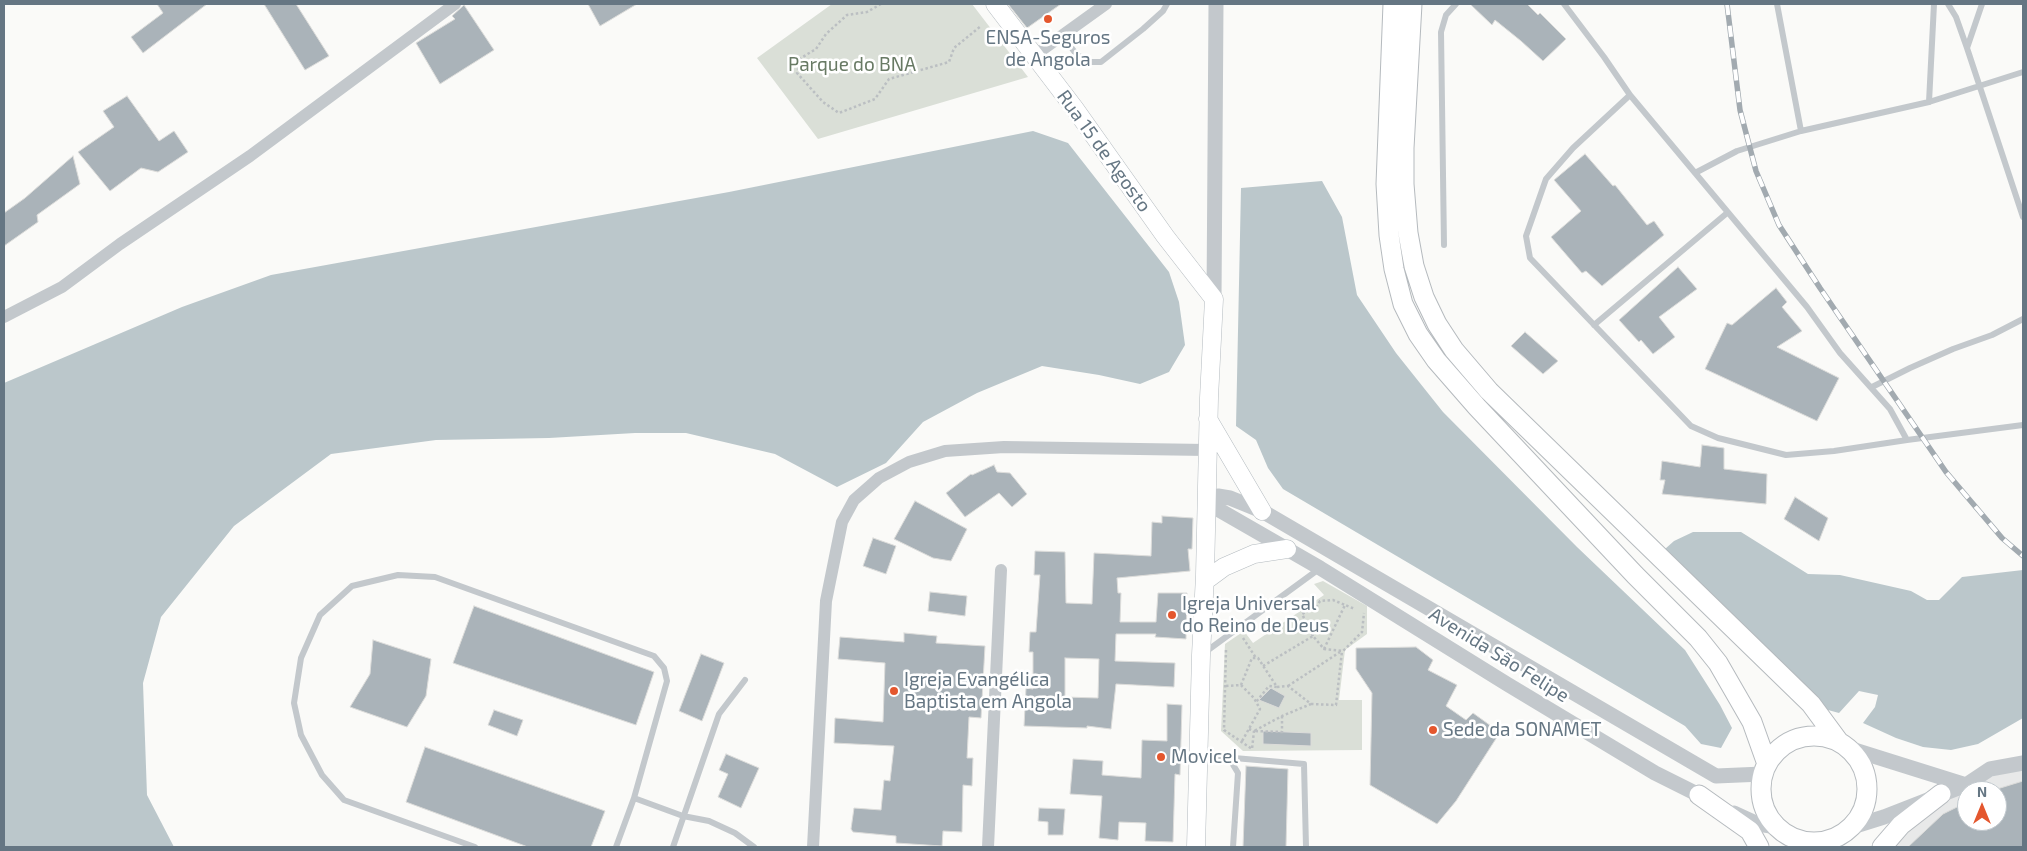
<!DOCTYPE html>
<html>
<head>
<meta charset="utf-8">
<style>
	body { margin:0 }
	#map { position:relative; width:2027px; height:851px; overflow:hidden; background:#fafaf8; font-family:"Exo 2",sans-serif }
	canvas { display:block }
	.frame { position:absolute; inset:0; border:5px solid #657683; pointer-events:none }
	.north { position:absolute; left:1957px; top:781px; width:50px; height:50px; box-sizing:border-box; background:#fff; border:1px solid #c1c8cd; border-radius:50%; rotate:0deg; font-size:14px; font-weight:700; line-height:20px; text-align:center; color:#657683 }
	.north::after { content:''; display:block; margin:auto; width:18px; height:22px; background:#e4572e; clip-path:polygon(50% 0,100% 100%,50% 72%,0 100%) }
</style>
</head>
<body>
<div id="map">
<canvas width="2027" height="851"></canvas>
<div class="frame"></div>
<div class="north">N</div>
</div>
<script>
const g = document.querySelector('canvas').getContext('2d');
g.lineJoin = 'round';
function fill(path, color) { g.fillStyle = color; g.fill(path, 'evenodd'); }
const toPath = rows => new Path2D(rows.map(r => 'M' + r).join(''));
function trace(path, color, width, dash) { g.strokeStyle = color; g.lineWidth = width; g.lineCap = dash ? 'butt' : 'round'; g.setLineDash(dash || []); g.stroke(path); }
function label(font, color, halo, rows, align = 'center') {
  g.font = font + ' "Exo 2",sans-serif'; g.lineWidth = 5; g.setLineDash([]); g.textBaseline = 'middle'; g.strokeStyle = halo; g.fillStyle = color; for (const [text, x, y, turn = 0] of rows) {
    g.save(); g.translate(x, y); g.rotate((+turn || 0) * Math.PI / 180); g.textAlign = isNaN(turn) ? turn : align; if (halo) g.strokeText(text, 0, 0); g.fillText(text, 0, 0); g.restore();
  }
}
fill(toPath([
	[2023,763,2023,847,1882,847,1941,794],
	[1967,791,1997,791,1997,821,1967,821]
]), '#e8e9e9');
fill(toPath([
	[832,4,972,4,1028,77,818,139,757,58],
	[1323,581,1367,606,1367,634,1345,650,1339,700,1362,700,1362,750,1243,751,1221,731,1225,644,1244,631,1253,643,1324,595,1314,584]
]), '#dadfd7');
fill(toPath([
	[1033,131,1068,143,1169,272,1179,302,1185,345,1169,372,1140,384,1099,375,1042,366,977,393,923,422,886,463,837,487,775,454,686,433,635,433,549,438,436,440,331,454,234,526,161,617,143,683,147,795,174,847,4,847,4,383,182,307,271,275,729,192],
	[1322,181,1342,217,1357,295,1396,353,1443,412,1577,547,1685,650,1720,705,1732,728,1721,748,1701,744,1685,726,1283,489,1268,468,1256,440,1236,426,1241,188],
	[1693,532,1741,532,1808,574,1840,575,1911,591,1927,600,1939,600,1962,577,2023,570,2023,718,1978,744,1951,750,1923,747,1896,738,1863,723,1875,707,1878,695,1859,691,1839,713,1828,710,1665,549,1674,541]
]), '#bbc7cb');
const building = toPath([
	[157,4,207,4,143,53,131,37,163,13,157,4],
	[264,4,296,4,329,56,305,70,264,4],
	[588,4,637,4,600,26,588,4],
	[1008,4,1061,4,1027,28,1008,4],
	[1470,4,1527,4,1538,15,1540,13,1566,39,1543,61,1521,41,1495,20,1492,25,1470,4],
	[464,5,494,50,440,84,416,43,455,19,452,16,464,5],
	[127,96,159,141,174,131,188,152,158,172,141,168,110,191,78,152,114,127,103,111,127,96],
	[1585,154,1613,186,1615,185,1647,225,1654,221,1664,235,1602,286,1586,271,1582,273,1551,237,1581,211,1554,180,1585,154],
	[73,156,80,184,37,215,38,222,4,246,4,213,25,198,73,156],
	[1678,267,1697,289,1659,317,1675,337,1653,354,1641,340,1639,342,1619,320,1678,267],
	[1776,288,1787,302,1782,307,1802,331,1777,347,1839,378,1817,421,1705,369,1727,323,1732,325,1776,288],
	[1525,332,1558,361,1543,374,1511,346,1525,332],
	[1702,445,1724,448,1724,469,1767,474,1766,504,1662,494,1665,480,1660,480,1662,461,1700,467,1702,445],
	[994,465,997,472,1010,473,1027,494,1012,507,999,493,965,517,946,493,971,474,972,475,994,465],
	[1795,497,1828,518,1819,541,1784,519,1795,497],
	[915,501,967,529,951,561,933,558,894,539,915,501],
	[1162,516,1193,518,1192,549,1188,549,1190,571,1117,578,1118,593,1121,593,1120,622,1156,622,1158,593,1187,593,1186,639,1155,637,1156,634,1116,634,1115,661,1175,663,1174,687,1116,684,1111,729,1087,726,1087,728,1024,726,1026,688,1033,689,1033,652,1029,652,1030,632,1036,632,1040,575,1034,575,1035,551,1065,552,1066,603,1092,604,1094,553,1151,556,1152,522,1162,523,1162,516],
	[1065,658,1099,659,1098,698,1065,697,1065,658],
	[873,538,896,546,886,574,863,566,873,538],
	[930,592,967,596,965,616,928,611,930,592],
	[474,606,654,672,636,725,453,663,474,606],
	[904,633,937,636,936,643,985,646,981,718,969,717,967,758,973,758,972,786,963,785,962,832,943,831,942,846,896,843,896,836,853,832,851,829,854,808,881,810,884,780,890,781,894,746,834,743,835,718,883,722,885,663,838,659,840,637,904,642,904,633],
	[373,640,431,659,426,696,407,727,350,707,370,674,373,640],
	[1416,647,1433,660,1428,670,1457,685,1446,706,1466,720,1473,713,1491,726,1499,734,1456,801,1437,824,1370,785,1372,693,1356,669,1356,648,1416,647],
	[701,654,724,663,702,721,679,711,701,654],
	[1271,688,1285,696,1279,708,1259,700,1271,688],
	[1167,704,1182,705,1180,775,1175,774,1173,842,1145,841,1146,823,1119,822,1118,840,1099,838,1102,796,1070,794,1073,759,1103,761,1102,775,1141,778,1142,740,1167,741,1167,704],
	[494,710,523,720,517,736,488,725,494,710],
	[1263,731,1311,733,1311,746,1263,744,1263,731],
	[425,747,605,811,591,847,528,847,406,802,425,747],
	[726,754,759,768,741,808,718,797,728,774,719,770,726,754],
	[1246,766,1288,769,1286,847,1243,847,1246,766],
	[2023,781,2023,847,1908,847,1943,814,1967,802,1967,821,1997,821,1997,789,2023,781],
	[1039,808,1065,809,1063,835,1048,835,1048,822,1038,821,1039,808]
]);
fill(building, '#aab3b9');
trace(building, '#dcdcda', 1);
const secondary = toPath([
	[995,4,1075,109,1165,236,1214,299,1209,398,1205,575,1201,655,1196,847],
	[1208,419,1262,511],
	[1205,581,1224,567,1254,554,1287,549]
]);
const primary = toPath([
	[1393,4,1386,184,1389,235,1394,269,1403,304,1418,334,1436,360,1477,407,1635,575,1698,638,1718,663,1752,722,1767,764],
	[1412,4,1404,148,1404,184,1408,233,1414,266,1424,297,1437,324,1454,350,1489,391,1811,704,1839,742],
	'1761 789a53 53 0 1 1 106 0a53 53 0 1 1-106 0Z',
	[1699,795,1750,831,1759,847],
	[1882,847,1901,825,1941,794]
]);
trace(secondary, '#b3babf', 19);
trace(primary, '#b5babe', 21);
trace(toPath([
	[881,4,867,12,847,15,826,34,816,49,801,58,797,73,823,102,839,113,875,99,889,79,949,62,954,48,981,26],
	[1313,636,1302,614,1317,606,1320,601,1333,600,1345,605],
	[1243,638,1256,658],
	[1324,649,1345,605,1355,609],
	[1226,650,1224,730,1252,749,1254,731,1249,729],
	[1263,666,1313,636,1324,649,1343,651,1362,632,1364,613],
	[1241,685,1252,658,1258,658,1277,687,1269,686,1256,702],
	[1226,686,1241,685,1254,698,1260,709,1241,743],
	[1288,686,1340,652],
	[1277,687,1288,686,1311,704,1282,716],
	[1311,704,1336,705,1342,651],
	[1282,716,1282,732,1254,731,1282,716]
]), '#bbbfc2', 2.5, [2.5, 2.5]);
trace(toPath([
	[1564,4,1604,57,1630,95,1807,307,1840,353,1890,409,1907,440,2023,425],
	[1777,4,1801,131],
	[1948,4,1956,17,1967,48,2023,217],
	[1063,36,1076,54,1089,62,1101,62,1143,29,1163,11,1167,4],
	[1967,48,1982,4],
	[1630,95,1573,148,1546,179,1526,236,1530,258,1691,426,1718,438,1786,455,1834,451,1907,440],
	[1929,102,1934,4],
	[1695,173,1737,151,1801,131,1929,102,2023,72],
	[1444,245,1441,32,1446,15,1456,4],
	[1594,325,1727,213],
	[1872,387,1910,368,1953,349,1992,335,2023,319],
	[1204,653,1319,569],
	[1199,755,1304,764,1306,847],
	[1229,758,1238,773,1233,847],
	[634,798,683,816,709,821,735,833,754,847],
	[475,847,344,800,322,775,301,735,294,703,301,658,320,615,352,586,398,575,435,577,654,656,664,668,667,681,634,798,616,847],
	[673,847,719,714,745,680]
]), '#c3c8cc', 6);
trace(toPath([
	[1035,55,1106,4],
	[4,317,62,287,120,244,250,156,455,4],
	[813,847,826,601,842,522,854,500,879,478,909,462,945,451,1004,447,1207,450],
	[988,847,1001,570]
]), '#c3c8cc', 12);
trace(toPath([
	[1214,299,1216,4],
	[1207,499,1218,496,1230,498,1262,511,1716,776,1763,774],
	[1207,503,1320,568,1507,684,1655,773,1709,800],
	[1848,748,1966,785],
	[1734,813,1758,824,1777,827],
	[1852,827,1884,817,1966,785,1990,769,2023,763]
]), '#c3c8cc', 15);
trace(secondary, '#fff', 18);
trace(primary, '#fff', 19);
const rail = toPath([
	[1727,4,1740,110,1756,171,1779,225,1820,288,1946,472,2002,538,2023,556]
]);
trace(rail, '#a2aab0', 5.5);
trace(rail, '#fff', 4, [11]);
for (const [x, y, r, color] of [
	[1048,19,5,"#e4572e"],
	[1172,615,5,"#e4572e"],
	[894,691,5,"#e4572e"],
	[1433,730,5,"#e4572e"],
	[1161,757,5,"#e4572e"]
]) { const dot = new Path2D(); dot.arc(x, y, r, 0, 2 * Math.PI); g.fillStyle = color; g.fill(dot); trace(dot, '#fff', 2); }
label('19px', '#657683', '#fff', [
	["ENSA-Seguros",1048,38,"center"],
	["de Angola",1048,60,"center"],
	["Igreja Universal",1182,604],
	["do Reino de Deus",1182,626],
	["Igreja Evangélica",904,680],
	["Baptista em Angola",904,702],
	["Sede da SONAMET",1443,730],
	["Movicel",1171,757]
], 'left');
label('19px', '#687a64', '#fff', [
	["Parque do BNA",852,65]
]);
label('19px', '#657683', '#fff', [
	["Rua 15 de Agosto",1104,151,54],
	["Avenida São Felipe",1499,655,32]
]);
</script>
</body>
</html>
